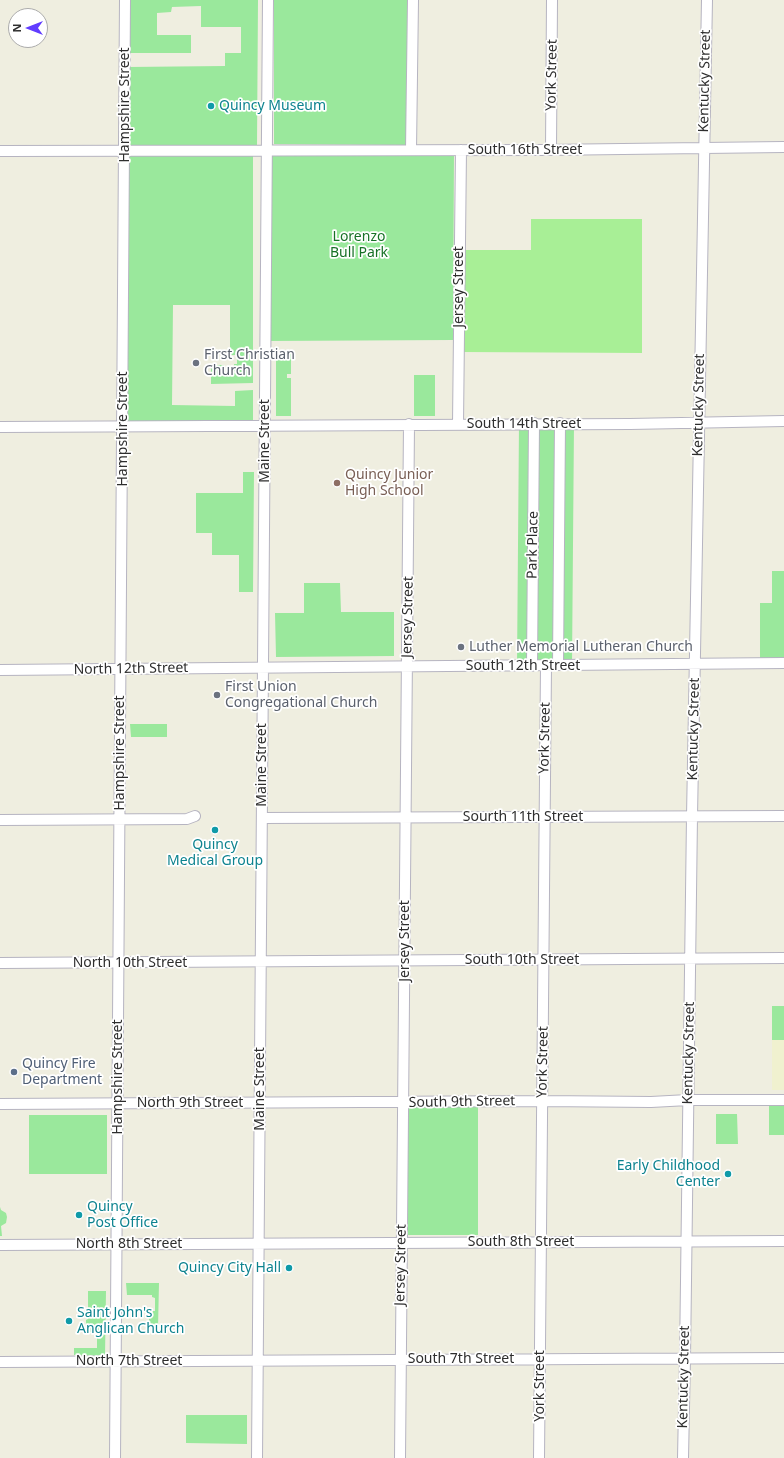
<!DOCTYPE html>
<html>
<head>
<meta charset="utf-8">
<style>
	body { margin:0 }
	#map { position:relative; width:784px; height:1458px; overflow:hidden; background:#efeee0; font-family:"Noto Sans",sans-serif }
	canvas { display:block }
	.north { position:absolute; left:8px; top:8px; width:40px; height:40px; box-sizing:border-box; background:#fff; border:1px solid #ababab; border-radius:50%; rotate:270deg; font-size:11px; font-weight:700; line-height:16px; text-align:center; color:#2e2e2e }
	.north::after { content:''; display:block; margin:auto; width:14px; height:18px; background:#613dff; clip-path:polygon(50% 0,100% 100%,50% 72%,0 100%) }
</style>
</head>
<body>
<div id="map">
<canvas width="784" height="1458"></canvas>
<div class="north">N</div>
</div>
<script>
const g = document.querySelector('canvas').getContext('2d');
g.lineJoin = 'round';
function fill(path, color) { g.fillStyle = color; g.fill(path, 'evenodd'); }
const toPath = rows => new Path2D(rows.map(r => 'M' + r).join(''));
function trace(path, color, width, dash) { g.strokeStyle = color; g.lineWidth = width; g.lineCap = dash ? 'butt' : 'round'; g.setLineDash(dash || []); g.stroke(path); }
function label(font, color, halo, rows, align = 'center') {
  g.font = font + ' "Noto Sans",sans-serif'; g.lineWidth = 3.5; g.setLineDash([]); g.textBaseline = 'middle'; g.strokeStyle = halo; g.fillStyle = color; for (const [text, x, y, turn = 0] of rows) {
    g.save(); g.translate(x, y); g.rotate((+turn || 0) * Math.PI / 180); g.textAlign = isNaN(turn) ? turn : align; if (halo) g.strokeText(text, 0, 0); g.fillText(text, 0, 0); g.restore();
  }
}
fill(toPath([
	[772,1006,784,1006,784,1090,772,1090]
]), '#f0f1cf');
fill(toPath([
	[129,0,258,0,257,145,128,147,128,67,225,66,225,53,241,53,241,27,201,27,201,6,172,7,171,12,157,13,157,35,191,35,191,53,128,53],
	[274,0,408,0,407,145,274,144],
	[266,151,454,151,453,340,265,341],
	[253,155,253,383,211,384,211,365,224,365,225,374,233,374,236,372,234,371,234,364,237,364,237,355,230,355,230,305,173,305,172,405,235,406,235,391,253,390,253,422,128,422,128,156],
	[276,354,291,354,291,374,287,374,287,378,291,378,291,416,276,416],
	[414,375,435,375,435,416,414,416],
	[519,423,574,423,572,665,517,666],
	[243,472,254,472,253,592,239,592,239,555,212,555,212,533,196,533,196,493,243,493],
	[772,571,784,571,784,660,760,660,760,603,772,603],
	[304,583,340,583,341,612,394,612,394,656,276,657,275,613,304,613],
	[130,724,167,724,167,737,131,737],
	[772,1006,784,1006,784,1040,772,1040],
	[769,1103,784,1103,784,1135,769,1135],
	[408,1107,478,1107,478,1235,408,1235],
	[716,1114,737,1114,738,1144,716,1144],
	[29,1115,107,1115,107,1174,29,1174],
	[0,1207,1,1210,6,1213,7,1217,6,1223,1,1226,2,1236,0,1236],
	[126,1283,159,1283,158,1328,149,1328,149,1311,155,1311,155,1298,152,1297,152,1295,127,1295],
	[88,1291,106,1291,105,1356,74,1355,74,1348,97,1348,97,1332,86,1332,86,1320,88,1319],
	[186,1415,247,1415,247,1444,186,1443]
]), '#9ae89c');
fill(toPath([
	[531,219,642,219,642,353,462,352,462,250,531,250]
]), '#a8ef96');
const minor = toPath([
	[411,150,413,0],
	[551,150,552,0],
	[0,151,542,150,784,147],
	[458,424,461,150],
	[0,427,630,424,784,421],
	[558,665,560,423],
	[532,666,534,423],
	[0,670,784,663],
	[262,818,784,816],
	[0,820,187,819,195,816],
	[0,963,784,958],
	[0,1104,542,1101,651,1102,688,1100,784,1100],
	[0,1245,784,1241],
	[0,1362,784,1358],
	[115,1458,125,0],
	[257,1458,268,0],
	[400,1458,409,424],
	[539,1458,546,665],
	[683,1458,685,1358,692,816,707,0]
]);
trace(minor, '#b6b4c1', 12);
trace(minor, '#fff', 10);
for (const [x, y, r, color] of [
	[211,106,4,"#0f9aa8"],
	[196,363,4,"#6b7280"],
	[337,483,4,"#8d6e63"],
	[461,647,4,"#6b7280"],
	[217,695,4,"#6b7280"],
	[215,830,4,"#0f9aa8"],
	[14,1072,4,"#5c6f8a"],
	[728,1174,4,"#0f9aa8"],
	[79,1215,4,"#0f9aa8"],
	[289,1268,4,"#0f9aa8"],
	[69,1321,4,"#0f9aa8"]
]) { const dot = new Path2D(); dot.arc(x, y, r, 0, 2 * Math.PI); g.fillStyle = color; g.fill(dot); trace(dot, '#fff', 1.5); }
label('14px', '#2e2e2e', '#fff', [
	["York Street",552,75,-89],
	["Kentucky Street",705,81,-89],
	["Hampshire Street",125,105,-90],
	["South 16th Street",525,150],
	["Jersey Street",459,287,-90],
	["Kentucky Street",699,405,-89],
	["South 14th Street",524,424],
	["Hampshire Street",123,429,-90],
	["Maine Street",265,441,-90],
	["Park Place",533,545,-89],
	["Jersey Street",408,617,-89],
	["South 12th Street",523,666],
	["North 12th Street",131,669,-1],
	["Kentucky Street",694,729,-89],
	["York Street",545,738,-89],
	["Hampshire Street",120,753,-90],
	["Maine Street",262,765,-90],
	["Sourth 11th Street",523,817],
	["Jersey Street",405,941,-90],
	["South 10th Street",522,960],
	["North 10th Street",130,963],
	["Kentucky Street",689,1053,-89],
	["York Street",543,1062,-89],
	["Hampshire Street",118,1077,-90],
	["Maine Street",260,1089,-90],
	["South 9th Street",462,1102,-1],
	["North 9th Street",190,1103],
	["South 8th Street",521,1242],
	["North 8th Street",129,1244],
	["Jersey Street",401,1265,-89],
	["South 7th Street",461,1359],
	["North 7th Street",129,1361],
	["Kentucky Street",684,1377,-89],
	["York Street",540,1386,-90]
]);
label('14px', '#0d838f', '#fff', [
	["Quincy Museum",219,106],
	["Quincy",215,845,"center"],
	["Medical Group",215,861,"center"],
	["Early Childhood",720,1166,"right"],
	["Center",720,1182,"right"],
	["Quincy",87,1207],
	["Post Office",87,1223],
	["Quincy City Hall",281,1268,"right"],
	["Saint John's",77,1313],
	["Anglican Church",77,1329]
], 'left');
label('14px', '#177126', '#fff', [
	["Lorenzo",359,237],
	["Bull Park",359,253]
]);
label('14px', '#5b616d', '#fff', [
	["First Christian",204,355],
	["Church",204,371],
	["Luther Memorial Lutheran Church",469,647],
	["First Union",225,687],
	["Congregational Church",225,703]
], 'left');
label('14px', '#785e54', '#fff', [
	["Quincy Junior",345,475],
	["High School",345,491]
], 'left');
label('14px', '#4e5e75', '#fff', [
	["Quincy Fire",22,1064],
	["Department",22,1080]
], 'left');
</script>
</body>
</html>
